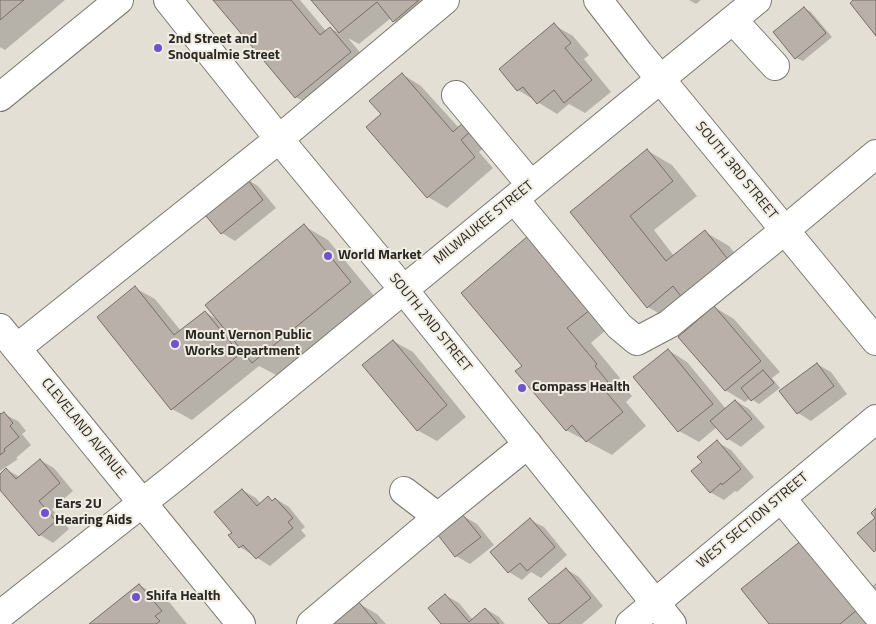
<!DOCTYPE html>
<html>
<head>
<meta charset="utf-8">
<style>
	body { margin:0 }
	canvas { display:block; background:#e3dfd5 }
</style>
</head>
<body>
<canvas width="876" height="624"></canvas>
<script>
const g = document.querySelector('canvas').getContext('2d');
g.lineJoin = 'round';
function fill(path, color) { g.fillStyle = color; g.fill(path, 'evenodd'); }
const toPath = rows => new Path2D(rows.map(r => 'M' + r).join(''));
function trace(path, color, width, dash) { g.strokeStyle = color; g.lineWidth = width; g.lineCap = dash ? 'butt' : 'round'; g.setLineDash(dash || []); g.stroke(path); }
function label(font, color, halo, rows, align = 'center') {
  g.font = font + ' "Titillium Web",sans-serif'; g.lineWidth = 4; g.setLineDash([]); g.textBaseline = 'middle'; g.strokeStyle = halo; g.fillStyle = color; for (const [text, x, y, turn = 0] of rows) {
    g.save(); g.translate(x, y); g.rotate((+turn || 0) * Math.PI / 180); g.textAlign = isNaN(turn) ? turn : align; if (halo) g.strokeText(text, 0, 0); g.fillText(text, 0, 0); g.restore();
  }
}
fill(toPath([
	[0,0,65,0,5,50,0,47],
	[215,0,300,0,326,31,330,28,341,34,313,0,428,0,413,33,394,21,391,18,359,44,348,38,370,64,316,109,296,97],
	[689,0,701,0,696,4],
	[804,8,811,12,832,37,803,61,796,58],
	[554,25,573,36,589,55,584,59,611,92,585,113,569,104,557,114,518,90,500,69],
	[402,74,421,86,459,128,492,141,479,152,493,168,447,208,428,197,382,115],
	[648,151,672,165,697,196,654,230,674,256,705,232,729,246,753,276,714,307,734,319,780,372,772,378,780,388,759,404,750,398,745,402,725,390,709,312,694,303,672,321,648,307,571,212],
	[245,178,258,186,276,208,235,241,222,233],
	[304,226,328,240,375,297,278,376,259,366,192,420,172,409,135,288,155,299,181,331,205,312,218,320],
	[528,238,613,324,591,343,620,378,618,380,632,396,626,402,646,426,612,455,566,430,524,366],
	[393,341,413,352,466,417,437,441,417,430],
	[668,350,687,362,726,409,736,401,749,409,765,427,741,447,728,439,717,427,699,442,679,431],
	[817,364,831,372,847,394,811,421,798,413],
	[0,414,2,415,4,414,18,421,26,431,22,434,31,445,16,458,18,459,0,471],
	[717,442,731,450,754,477,737,492,735,491,724,500,710,492],
	[40,460,54,468,73,491,52,509,69,529,53,543,40,535,0,488,0,475,7,470,20,477],
	[242,490,256,498,261,504,268,498,273,501,276,499,289,507,305,527,301,530,306,536,270,566,240,547,230,536,233,533],
	[463,516,477,524,494,545,470,564,456,556],
	[530,520,544,527,567,555,541,578,531,572,522,580,509,572],
	[566,569,579,577,603,606,582,624,551,624],
	[876,583,876,624,771,624,862,595],
	[139,585,170,603,187,624,91,624],
	[445,595,459,603,473,620,486,609,499,617,505,624,443,624],
	[358,603,377,614,386,624,333,624]
]), '#0003');
const building = toPath([
	[0,0,24,0,0,20,0,0],
	[213,0,291,0,320,35,330,27,351,52,295,98,213,0],
	[311,0,419,0,393,22,377,2,339,33,311,0],
	[853,0,876,0,876,36,850,3,853,0],
	[804,7,826,33,795,59,773,32,804,7],
	[554,23,571,43,565,48,592,80,564,103,554,90,537,104,523,87,517,91,499,69,554,23],
	[402,73,453,132,466,120,473,129,461,140,475,157,427,198,366,127,381,114,369,101,402,73],
	[647,149,673,181,630,216,666,261,705,230,730,262,683,299,673,286,647,308,570,212,647,149],
	[245,176,263,200,221,234,202,211,245,176],
	[304,224,351,282,252,363,205,305,304,224],
	[528,236,590,310,567,328,597,364,595,366,608,382,602,387,623,412,586,442,572,425,566,431,540,400,515,371,522,366,461,293,528,236],
	[135,286,174,335,205,311,240,354,171,410,97,317,135,286],
	[714,306,761,361,725,391,678,337,714,306],
	[393,340,447,405,417,431,362,365,393,340],
	[668,349,713,404,678,432,633,377,668,349],
	[817,363,834,386,797,414,779,391,817,363],
	[763,370,774,383,751,401,741,388,763,370],
	[735,400,752,419,727,440,710,421,735,400],
	[4,412,13,423,10,426,19,437,4,449,5,451,0,455,0,413,1,414,4,412],
	[717,440,741,469,722,485,721,483,710,493,691,471,702,462,697,457,717,440],
	[40,459,60,483,39,501,56,521,39,536,0,490,0,474,6,468,16,479,40,459],
	[242,489,257,506,268,496,272,501,275,498,293,518,288,522,293,528,256,559,243,545,239,548,228,535,232,533,214,512,242,489],
	[876,508,876,550,874,552,857,533,875,518,871,513,876,508],
	[463,515,481,537,455,557,438,535,463,515],
	[530,518,555,547,527,571,520,563,508,573,490,552,530,518],
	[802,540,858,609,840,624,769,624,741,589,802,540],
	[566,568,591,598,559,624,549,624,528,599,566,568],
	[139,584,162,611,155,616,160,621,156,624,89,624,139,584],
	[445,594,469,622,485,608,499,624,441,624,428,608,445,594],
	[358,601,377,624,331,624,358,601]
]);
fill(building, '#b9b0aa');
trace(building, '#766d67', 1);
const minor = toPath([
	[168,0,279,139,403,289,672,624],
	[598,0,639,53,876,341],
	[733,20,775,66],
	[456,95,531,185],
	[0,97,119,0],
	[514,199,619,326,637,341,669,324,785,230,876,154],
	[0,328,241,624],
	[17,348,279,139,445,0],
	[404,491,438,517],
	[781,498,876,613],
	[0,615,175,477,757,0],
	[311,624,438,517,528,444],
	[630,624,876,419]
]);
trace(minor, '#7b786f', 30);
trace(minor, '#fff', 28);
for (const [x, y, r, color] of [
	[158,48,5,"#6f53cd"],
	[328,256,5,"#6f53cd"],
	[175,344,5,"#6f53cd"],
	[522,388,5,"#6f53cd"],
	[45,513,5,"#6f53cd"],
	[136,597,5,"#6f53cd"]
]) { const dot = new Path2D(); dot.arc(x, y, r, 0, 2 * Math.PI); g.fillStyle = color; g.fill(dot); trace(dot, '#f0ece2', 2); }
label('bold 14px', '#292723', '#f0ece2', [
	["2nd Street and",168,40],
	["Snoqualmie Street",168,56],
	["World Market",338,256],
	["Mount Vernon Public",185,336],
	["Works Department",185,352],
	["Compass Health",532,388],
	["Ears 2U",55,505],
	["Hearing Aids",55,521],
	["Shifa Health",146,597]
], 'left');
label('14px', '#292723', '#f0ece2', [
	["SOUTH 3RD STREET",736,171,51],
	["MILWAUKEE STREET",484,223,-39],
	["SOUTH 2ND STREET",430,323,51],
	["CLEVELAND AVENUE",83,429,51],
	["WEST SECTION STREET",753,521,-40]
]);
</script>
</body>
</html>
